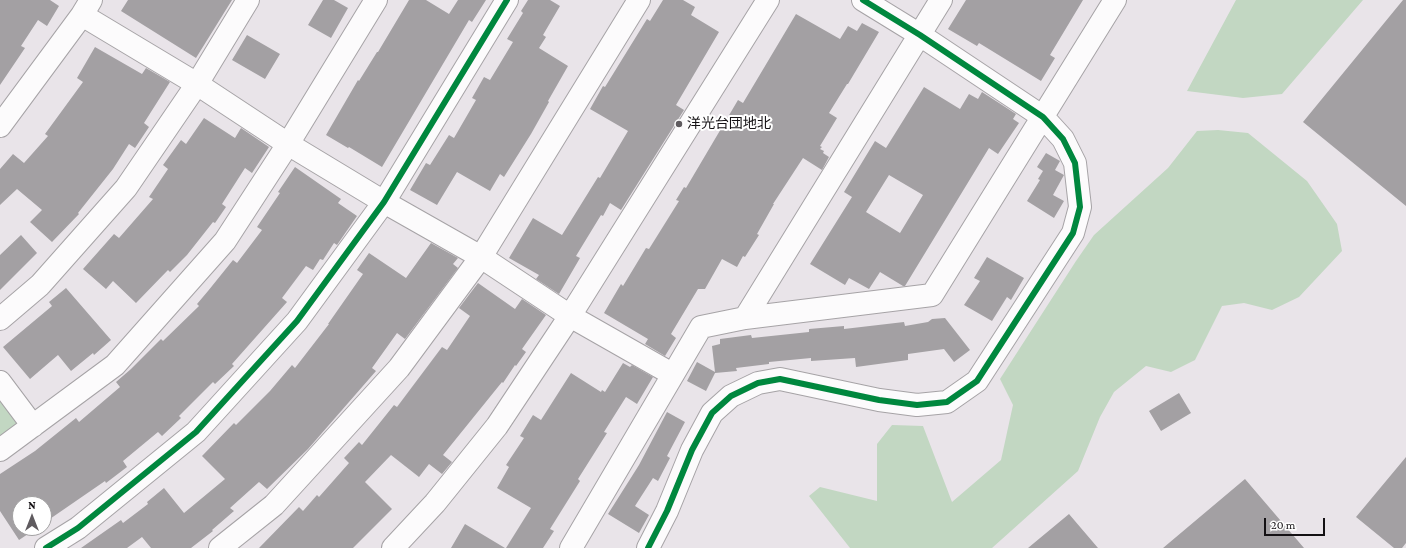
<!DOCTYPE html>
<html>
<head>
<meta charset="utf-8">
<style>
	body { margin:0 }
	#map { position:relative; width:1406px; height:548px; overflow:hidden; background:#e9e4e9; font-family:"Crimson Pro",serif }
	canvas { display:block }
	.north { position:absolute; left:12px; top:496px; width:40px; height:40px; box-sizing:border-box; background:#fff; border:1px solid #a1a0a1; border-radius:50%; rotate:0deg; font-size:11px; font-weight:700; line-height:16px; text-align:center; color:#141114 }
	.north::after { content:''; display:block; margin:auto; width:14px; height:18px; background:#5f5b5f; clip-path:polygon(50% 0,100% 100%,50% 72%,0 100%) }
	.scale { position:absolute; left:1264px; top:518px; width:61px; height:18px; box-sizing:border-box; border:2px solid #141114; border-top:0; padding-left:5px; font-size:12px; line-height:14px; white-space:nowrap; color:#141114; -webkit-text-stroke:3px #fff; paint-order:stroke }
</style>
</head>
<body>
<div id="map">
<canvas width="1406" height="548"></canvas>
<div class="north">N</div>
<div class="scale">20 m</div>
</div>
<script>
const g = document.querySelector('canvas').getContext('2d');
g.lineJoin = 'round';
function fill(path, color) { g.fillStyle = color; g.fill(path, 'evenodd'); }
const toPath = rows => new Path2D(rows.map(r => 'M' + r).join(''));
function trace(path, color, width, dash) { g.strokeStyle = color; g.lineWidth = width; g.lineCap = dash ? 'butt' : 'round'; g.setLineDash(dash || []); g.stroke(path); }
function label(font, color, halo, rows, align = 'center') {
  g.font = font + ' "Crimson Pro","Noto Sans JP",serif'; g.lineWidth = 4; g.setLineDash([]); g.textBaseline = 'middle'; g.strokeStyle = halo; g.fillStyle = color; for (const [text, x, y, turn = 0] of rows) {
    g.save(); g.translate(x, y); g.rotate((+turn || 0) * Math.PI / 180); g.textAlign = isNaN(turn) ? turn : align; if (halo) g.strokeText(text, 0, 0); g.fillText(text, 0, 0); g.restore();
  }
}
fill(toPath([
	[1236,0,1363,0,1282,94,1243,98,1187,91],
	[1218,130,1248,133,1307,181,1337,224,1342,251,1299,297,1272,310,1244,303,1222,306,1195,360,1171,372,1146,366,1114,392,1100,417,1078,471,992,548,850,548,809,496,820,487,877,501,877,444,892,425,923,426,952,502,1001,460,1013,405,1000,379,1076,261,1094,235,1168,168,1197,131],
	[0,393,18,414,16,427,0,438]
]), '#c2d7c2');
fill(toPath([
	[0,0,50,0,59,6,47,26,38,20,21,46,25,48,0,85],
	[128,0,232,0,196,58,121,11],
	[323,0,334,0,348,8,331,38,308,25],
	[409,0,426,0,449,14,458,0,486,0,472,22,469,20,382,167,349,147,348,148,326,135,358,80,359,81,377,52,378,52],
	[528,0,550,0,560,6,543,35,546,37,539,48,568,66,548,101,549,102,531,134,504,177,500,174,490,191,457,172,437,205,410,190,426,163,430,165,449,135,454,138,476,100,472,98,484,77,490,80,513,42,507,39,523,13,521,11],
	[663,0,683,0,695,7,691,15,719,32,676,105,684,110,677,121,621,210,610,203,603,216,601,215,576,256,580,258,559,294,536,279,539,275,509,258,533,218,562,235,598,177,600,178,628,131,590,109,603,86,605,87,647,19,650,21],
	[966,0,1083,0,1050,55,1055,58,1041,81,979,43,977,46,948,29],
	[1403,0,1406,0,1406,206,1303,122],
	[796,14,840,39,848,26,857,31,862,23,879,32,848,84,847,84,829,113,837,118,820,146,822,147,820,149,824,151,823,153,829,157,822,170,803,158,773,204,774,204,757,234,759,235,745,257,743,256,737,267,722,259,705,289,698,289,671,334,676,338,665,356,645,344,648,339,604,313,621,284,623,286,646,248,649,249,679,201,676,200,684,187,686,188,738,100,743,103],
	[247,35,280,54,265,79,232,60],
	[95,47,142,74,146,68,170,82,144,123,149,127,135,148,129,144,113,169,78,213,79,214,52,242,30,222,42,210,17,189,0,205,0,169,13,154,24,163,48,136,45,134,83,82,77,78],
	[924,87,960,109,969,94,978,99,982,92,1016,114,1013,119,1019,123,998,154,989,148,905,286,903,286,880,272,869,289,849,278,845,285,810,264,852,197,844,192,875,141,886,148],
	[889,175,923,195,900,233,866,212],
	[204,118,235,138,241,128,269,147,252,173,245,168,222,204,226,207,215,223,213,222,187,255,170,272,168,270,136,303,113,281,106,289,83,269,114,234,119,238,153,199,149,197,168,169,163,165,181,140,186,144],
	[1046,153,1060,161,1055,170,1064,175,1053,195,1064,201,1054,218,1027,201,1040,180,1038,179,1043,171,1037,167],
	[295,167,341,199,338,203,357,216,337,245,334,243,323,260,320,259,313,270,306,266,282,298,287,302,232,364,234,366,215,384,213,382,179,416,181,418,162,436,158,432,123,461,127,467,106,483,105,481,44,523,44,504,20,504,20,528,37,528,19,540,0,511,0,474,35,451,76,418,79,422,120,387,116,382,131,369,161,339,163,341,199,306,197,304,208,291,233,260,237,263,262,230,257,227,280,193,278,192],
	[21,235,37,253,0,290,0,255],
	[431,243,458,258,453,264,458,268,405,339,397,333,372,368,376,371,308,449,267,489,259,482,230,508,234,511,212,530,213,531,191,548,151,548,142,537,127,548,81,548,121,520,123,523,148,504,147,502,164,488,184,513,225,479,202,456,234,423,236,425,270,391,292,365,295,368,329,324,328,324,363,274,357,270,369,253,406,278],
	[987,257,1024,278,1011,300,1007,297,992,321,964,305,980,281,974,278],
	[478,283,515,309,522,299,546,315,522,349,526,352,516,366,515,365,503,383,502,382,443,455,452,462,442,474,429,464,419,477,391,455,365,482,392,509,353,548,259,548,299,507,303,511,317,495,319,497,349,463,344,458,359,442,362,445,394,405,397,407,442,347,447,350,470,316,459,308],
	[66,288,111,340,94,355,93,353,71,371,58,355,30,379,3,347,52,306,49,302],
	[945,318,970,350,954,362,944,349,908,354,908,360,856,367,855,358,811,361,811,358,769,362,769,364,736,368,737,371,715,373,706,391,687,381,697,362,715,372,712,346,720,344,720,339,751,335,752,338,809,332,809,329,844,326,844,329,904,322,905,326,928,322,932,319],
	[623,363,630,367,632,365,653,377,637,404,626,397,604,432,607,433,578,479,580,481,550,529,554,531,543,548,506,548,531,508,497,488,509,467,506,465,524,438,520,436,533,415,541,420,571,373,601,392,602,390,605,392],
	[1179,393,1191,413,1161,431,1149,411],
	[667,412,685,422,667,456,670,458,658,481,653,478,635,506,649,515,639,533,608,514,639,465],
	[1406,457,1406,543,1402,548,1394,548,1356,517],
	[1245,479,1304,548,1163,548],
	[1069,514,1098,548,1028,548],
	[465,524,505,548,451,548]
]), '#a3a0a3');
const minor = toPath([
	[82,15,197,84,288,144,384,202,481,257,570,316,672,374],
	[0,126,82,15,91,0],
	[745,318,941,0],
	[0,319,40,285,126,188,197,84,248,0],
	[0,382,33,426],
	[0,450,115,365,225,241,288,144,376,0],
	[46,548,78,528,196,432,297,321,384,202,507,0],
	[220,548,274,505,399,368,481,257,639,0],
	[393,548,435,503,497,426,570,316,768,0],
	[571,548,701,327,745,318,932,295,1115,0],
	[648,548,667,511,692,450,712,413,731,396,758,383,780,379,879,400,917,405,947,402,977,381,1073,233,1080,207,1075,163,1063,139,1043,117,920,35,863,0]
]);
trace(minor, '#a6a3a6', 24);
trace(minor, '#fcfbfc', 22);
trace(toPath([
	[46,548,78,528,196,432,297,321,384,202,507,0],
	[648,548,667,511,692,450,712,413,731,396,758,383,780,379,879,400,917,405,947,402,977,381,1073,233,1080,207,1075,163,1063,139,1043,117,920,35,863,0]
]), '#00873e', 6);
for (const [x, y, r, color] of [
	[679,124,4,"#5f5b5f"]
]) { const dot = new Path2D(); dot.arc(x, y, r, 0, 2 * Math.PI); g.fillStyle = color; g.fill(dot); trace(dot, '#fff', 1.5); }
label('14px', '#141114', '#fff', [
	["洋光台団地北",687,124]
], 'left');
</script>
</body>
</html>
